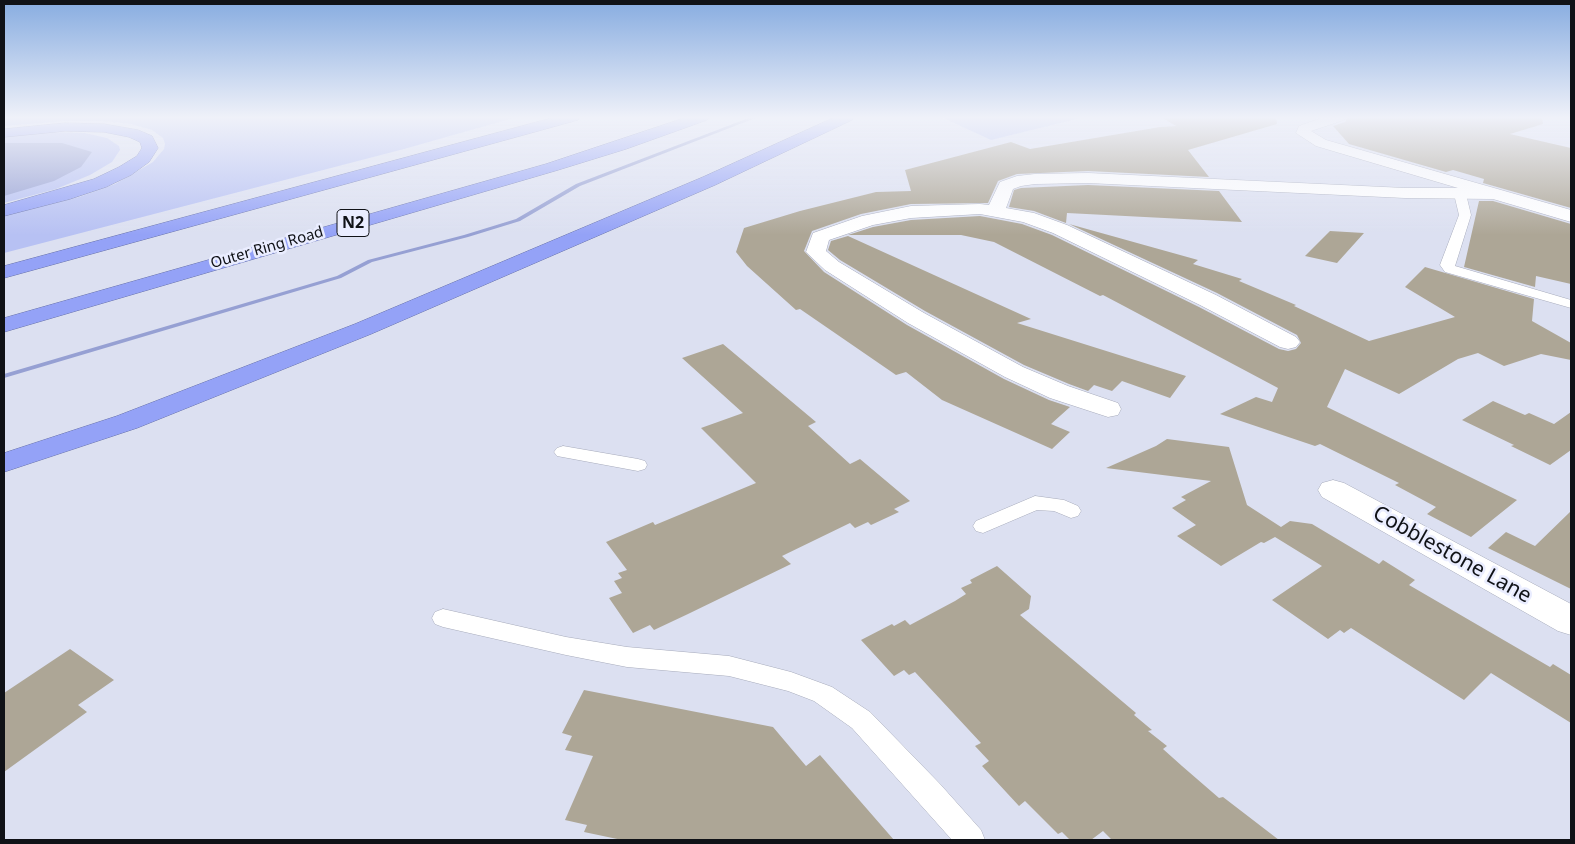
<!DOCTYPE html>
<html>
<head>
<meta charset="utf-8">
<style>
	body { margin:0 }
	#map { position:relative; width:1575px; height:844px; overflow:hidden; background:#dce0f1; font-family:"Noto Sans",sans-serif }
	canvas { display:block }
	.frame { position:absolute; inset:0; border:5px solid #101217; pointer-events:none }
</style>
</head>
<body>
<div id="map">
<canvas width="1575" height="844"></canvas>
<div class="frame"></div>
</div>
<script>
const g = document.querySelector('canvas').getContext('2d');
g.lineJoin = 'round';
function fill(path, color) { g.fillStyle = color; g.fill(path, 'evenodd'); }
const toPath = rows => new Path2D(rows.map(r => 'M' + r).join(''));
function trace(path, color, width, dash) { g.strokeStyle = color; g.lineWidth = width; g.lineCap = dash ? 'butt' : 'round'; g.setLineDash(dash || []); g.stroke(path); }
function label(font, color, halo, rows, align = 'center') {
  g.font = font + ' "Noto Sans",sans-serif'; g.lineWidth = 5; g.setLineDash([]); g.textBaseline = 'middle'; g.strokeStyle = halo; g.fillStyle = color; for (const [text, x, y, turn = 0] of rows) {
    g.save(); g.translate(x, y); g.rotate((+turn || 0) * Math.PI / 180); g.textAlign = isNaN(turn) ? turn : align; if (halo) g.strokeText(text, 0, 0); g.fillText(text, 0, 0); g.restore();
  }
}
fill(toPath([
	[4,117,517,117,404,149,4,253,4,216,79,197,115,184,153,162,164,149,165,144,163,138,152,130,131,124,103,121,68,121,4,126],
	[941,117,1085,117,991,140],
	[54,132,85,133,107,138,119,146,120,150,112,162,90,175,56,189,4,203,4,136]
]), '#b7c1f3');
fill(toPath([
	[4,143,62,143,92,152,81,167,54,181,4,196]
]), '#96a0d3');
fill(toPath([
	[751,117,758,117,580,186,520,221,468,237,372,262,341,278,4,378,4,374,337,276,368,260,464,235,516,219,576,184,751,117]
]), '#96a0d3');
fill(toPath([
	[1161,117,1276,117,1277,124,1188,150,1209,177,1088,171,1017,174,998,181,988,203,911,204,861,214,812,231,804,251,824,272,907,325,1004,379,1049,400,1070,407,1051,424,1070,432,1052,449,942,400,906,372,896,375,800,309,796,310,747,266,736,252,744,228,800,211,876,192,911,191,905,170,1011,142,1030,149,1160,127,1176,126],
	[1348,117,1542,117,1543,124,1510,134,1571,148,1571,208,1483,183,1484,179,1453,170,1446,172,1349,144,1333,126,1345,122],
	[1088,185,1219,191,1242,222,1067,213,1066,223,1034,211,1009,207,1014,190,1021,188],
	[1479,201,1493,201,1571,224,1571,284,1536,276,1535,287,1464,267],
	[980,216,1022,224,1052,235,1199,307,1279,349,1288,351,1296,349,1301,343,1297,335,1217,293,1069,224,1198,260,1193,264,1242,279,1239,281,1296,305,1294,306,1369,341,1455,317,1405,287,1425,267,1534,299,1532,321,1571,343,1571,360,1541,354,1504,366,1478,353,1458,359,1399,394,1345,369,1327,407,1517,500,1471,537,1427,514,1436,507,1395,485,1399,483,1320,444,1315,446,1220,414,1256,397,1272,402,1278,388,1122,305,1103,295,1100,296,994,242,961,235,848,235,873,227,911,220],
	[1330,231,1364,233,1337,263,1305,256],
	[848,236,1031,319,1017,323,1186,376,1170,398,1122,381,1112,391,1094,385,1088,391,1069,384,1024,365,925,311,840,260,828,250,831,241],
	[723,344,816,422,808,426,850,464,860,459,910,501,894,509,899,512,871,525,868,522,855,528,850,523,782,556,791,564,688,614,654,630,650,625,633,633,609,598,622,593,614,581,622,578,618,573,627,570,606,542,653,522,655,525,756,483,701,428,743,413,682,358],
	[1493,401,1525,415,1529,413,1554,424,1571,412,1571,450,1550,465,1511,446,1514,445,1462,420],
	[1167,439,1229,447,1247,505,1281,527,1290,521,1312,524,1379,564,1383,560,1415,580,1409,585,1550,667,1553,664,1571,675,1571,723,1491,673,1464,700,1351,628,1344,633,1340,630,1328,639,1272,600,1322,566,1275,537,1264,543,1261,542,1221,566,1177,536,1196,525,1172,508,1186,500,1181,497,1211,481,1106,468,1156,446],
	[1571,511,1571,589,1488,548,1506,532,1535,546],
	[997,566,1031,596,1029,609,1020,615,1136,713,1134,715,1152,730,1148,731,1167,746,1163,749,1182,766,1219,798,1223,797,1279,840,1112,840,1103,831,1091,840,1070,840,1062,832,1058,834,1025,801,1019,806,982,766,989,761,975,746,981,743,915,672,909,675,904,670,894,676,861,640,892,624,894,626,905,620,910,625,955,601,966,594,961,588,972,583,970,580],
	[70,649,114,680,78,705,87,712,4,772,4,693],
	[584,690,773,727,806,766,820,755,894,840,622,840,584,832,587,825,565,820,593,756,565,750,572,736,562,733]
]), '#ada696');
const service = toPath([
	[1460,191,1466,194,1471,215,1455,266,1571,300,1571,308,1445,272,1440,265,1459,215,1454,194,1460,191],
	[563,446,638,459,645,461,647,465,645,469,638,471,557,456,554,452,557,448,563,446],
	[1035,496,1064,500,1078,506,1081,511,1078,516,1071,518,1054,511,1037,510,983,533,976,531,973,526,976,521,1035,496],
	[443,609,566,637,627,647,729,656,791,672,832,687,870,712,940,784,981,830,985,840,952,840,852,728,814,701,788,691,729,676,627,667,566,655,443,627,435,624,432,618,435,612,443,609]
]);
const minor = toPath([
	[1324,117,1346,117,1344,120,1311,131,1326,140,1571,210,1571,222,1493,199,1405,198,1088,183,1035,184,1021,186,1013,189,1006,208,1034,213,1067,225,1216,295,1296,337,1300,342,1296,347,1288,349,1280,347,1200,305,1053,233,1023,222,980,214,911,218,873,225,829,240,826,251,839,262,924,313,1023,367,1068,386,1118,403,1121,409,1118,415,1108,417,1050,398,1005,377,908,323,825,270,806,252,813,233,862,216,911,206,980,204,989,205,1000,182,1017,176,1035,174,1088,173,1405,188,1458,188,1316,146,1296,133,1299,126,1324,117],
	[1333,480,1344,483,1571,604,1571,635,1558,631,1322,497,1318,490,1322,483,1333,480]
]);
const motorway = toPath([
	[555,117,580,117,578,120,4,278,4,266,555,117],
	[687,117,709,117,707,120,626,149,558,170,4,332,4,318,546,164,687,117],
	[835,117,854,117,852,120,715,185,371,334,137,428,4,472,4,453,117,416,355,324,703,177,835,117],
	[65,123,104,124,138,130,152,136,158,148,149,162,131,175,106,187,70,199,4,216,4,205,94,179,119,167,137,156,142,148,140,142,129,137,104,132,65,131,4,137,4,129,65,123]
]);
trace(service, '#a7abbb', 1);
trace(minor, '#a7abbb', 1);
trace(motorway, '#6670a9', 1);
fill(service, '#fff');
fill(minor, '#fff');
fill(motorway, '#94a2f7');
const sky = g.createLinearGradient(0, 0, 0, 235);
sky.addColorStop(0, '#87ace0');
sky.addColorStop(0.5, '#eff1f9');
sky.addColorStop(1, '#eff1f900');
g.fillStyle = sky;
g.fillRect(0, 0, 1575, 235);
label('15px', '#101217', '#eaedff', [
	["Outer Ring Road",267,248,-16]
]);
for (const [x, y, w] of [
	[353,223,32]
]) { const box = new Path2D(); box.roundRect(x - w / 2, y - 13.5, w, 27, 4); g.fillStyle = '#eaedff'; g.fill(box); trace(box, '#101217', 1); }
label('bold 16px', '#101217', null, [
	["N2",353,223]
]);
label('21px', '#101217', '#eaedff', [
	["Cobblestone Lane",1452,555,29]
]);
</script>
</body>
</html>
